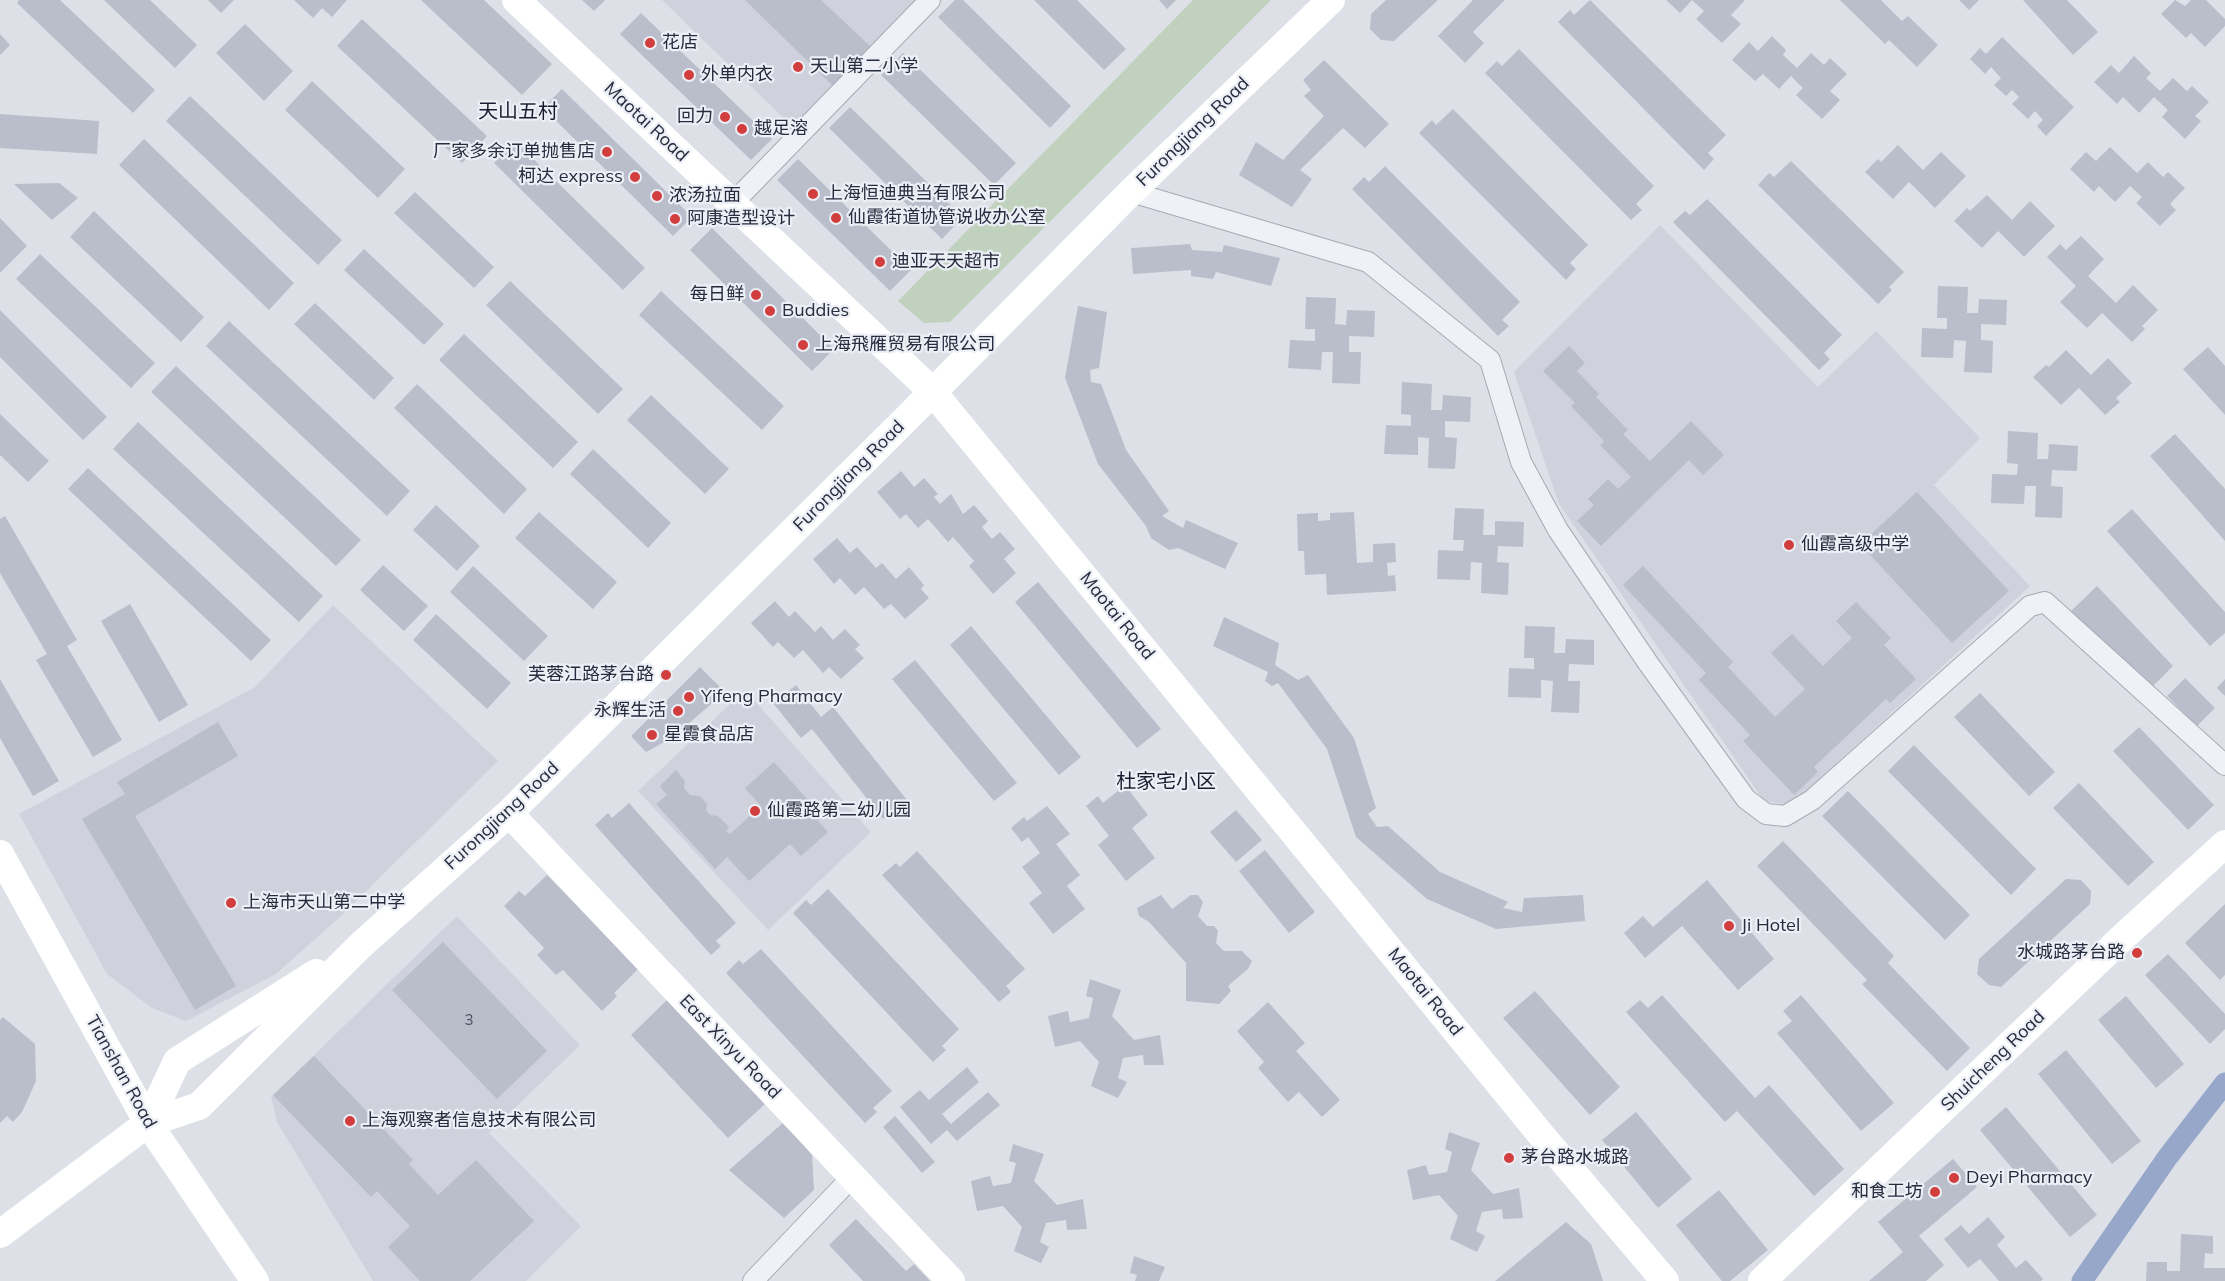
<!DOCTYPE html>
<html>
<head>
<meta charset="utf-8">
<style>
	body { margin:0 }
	canvas { display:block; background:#dde0e7 }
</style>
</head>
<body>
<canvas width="2225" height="1281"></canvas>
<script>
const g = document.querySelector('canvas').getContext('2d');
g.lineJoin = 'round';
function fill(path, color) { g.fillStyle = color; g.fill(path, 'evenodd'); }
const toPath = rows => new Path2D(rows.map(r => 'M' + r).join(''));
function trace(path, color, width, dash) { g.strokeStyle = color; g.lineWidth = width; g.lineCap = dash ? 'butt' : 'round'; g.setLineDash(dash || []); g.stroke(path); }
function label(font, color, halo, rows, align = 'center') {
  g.font = font + ' Mulish,"Noto Sans SC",sans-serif'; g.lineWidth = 4.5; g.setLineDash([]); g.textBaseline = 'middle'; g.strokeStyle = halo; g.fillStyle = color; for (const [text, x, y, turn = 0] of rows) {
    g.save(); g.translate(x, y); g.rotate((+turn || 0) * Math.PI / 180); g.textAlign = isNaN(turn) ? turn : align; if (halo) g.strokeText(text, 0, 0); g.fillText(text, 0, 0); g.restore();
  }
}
fill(toPath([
	[662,0,930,0,800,134],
	[1660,225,1818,387,1876,331,1980,438,1934,485,2030,586,1791,805,1764,801,1559,504,1514,372],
	[333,605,498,761,343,914,276,974,186,1021,152,1008,107,974,19,814,255,687],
	[745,690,871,832,768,930,638,791],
	[457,916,580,1045,489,1133,581,1226,526,1281,373,1281,277,1122,271,1097]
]), '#cfd2dd');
fill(toPath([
	[1193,0,1271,0,950,322,924,323,898,301]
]), '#c0d2be');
trace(toPath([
	[2082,1281,2167,1158,2225,1083]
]), '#96a7c9', 21);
fill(toPath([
	[19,0,60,0,155,90,133,113,17,3],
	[104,0,150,0,197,45,175,68],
	[208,0,234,0,221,13],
	[294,0,347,0,332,17,322,8,313,18],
	[421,0,484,0,552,64,522,95],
	[582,0,605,0,594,11],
	[745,0,821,0,871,47,833,86],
	[955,0,963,0,1071,106,1050,128,938,17],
	[1034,0,1077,0,1126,49,1104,70],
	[1159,0,1176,0,1167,9],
	[1386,0,1438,0,1394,41,1381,40,1370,29,1371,14],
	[1473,0,1505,0,1473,32,1484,43,1465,63,1438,36],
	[1590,0,1726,135,1708,153,1714,159,1704,170,1558,22,1570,10,1574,15],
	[1666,0,1745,0,1731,15,1741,24,1722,43,1696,19,1704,11,1692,0,1680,13],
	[1840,0,1881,0,1902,21,1908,16,1938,45,1917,67,1889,40,1885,44],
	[1959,0,1979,0,1969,10],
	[2023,0,2067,0,2098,32,2073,55],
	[2175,0,2185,6,2191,0,2206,0,2225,19,2225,26,2205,47,2191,33,2186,38,2161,14],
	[641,13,772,139,751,160,620,34],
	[362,19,487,136,462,163,337,46],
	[245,24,293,71,264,101,216,53],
	[0,34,10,45,0,55],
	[1772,36,1786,50,1783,55,1797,68,1811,53,1824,65,1830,58,1847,74,1830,91,1840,100,1822,119,1796,95,1803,88,1791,76,1779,89,1763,74,1755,81,1732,60,1749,42,1758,51],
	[2002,37,2074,107,2046,136,2037,126,2043,120,2035,111,2028,119,2012,104,2019,97,2012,90,2006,96,1994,85,2001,78,1991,67,1985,74,1970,59,1980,48,1986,54],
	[1519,49,1654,186,1636,204,1642,210,1631,220,1485,73,1497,61,1502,66],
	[903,53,1016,163,994,185,881,75],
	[2134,56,2151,73,2146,78,2160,91,2173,78,2187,91,2192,86,2209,102,2195,116,2201,121,2185,139,2162,117,2168,110,2154,97,2139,113,2123,97,2117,104,2094,82,2111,65,2119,73],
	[1324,60,1389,124,1365,148,1343,128,1300,170,1312,179,1292,207,1239,175,1256,142,1283,160,1324,116,1304,96,1311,90,1303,80],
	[312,81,405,169,378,198,285,110],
	[562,89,692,217,673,236,543,108],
	[190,96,342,240,318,265,166,121],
	[850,107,963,217,942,239,829,128],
	[1453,109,1588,245,1570,263,1576,269,1566,280,1419,133,1432,120,1436,125],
	[0,114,99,121,97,154,0,148],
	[144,139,294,283,269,310,119,165],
	[515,141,645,268,623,290,494,163],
	[1898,145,1923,170,1941,152,1966,176,1935,208,1909,182,1893,199,1865,172,1878,159,1881,162],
	[2110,147,2137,173,2148,162,2163,177,2168,172,2185,188,2170,204,2176,210,2160,226,2136,203,2142,197,2130,186,2115,202,2099,186,2094,192,2070,169,2086,152,2096,161],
	[798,159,911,270,890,291,777,180],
	[1791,161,1904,272,1889,287,1892,290,1878,304,1758,185,1769,173,1774,177],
	[1385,166,1520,302,1502,320,1509,326,1498,336,1352,189,1364,177,1369,182],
	[59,183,78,198,52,220,14,184],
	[415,192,494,267,474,288,394,213],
	[1987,195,2012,220,2030,201,2055,226,2024,257,1998,231,1982,248,1954,221,1967,208,1970,211],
	[1707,199,1842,335,1824,353,1830,359,1819,370,1673,222,1685,211,1690,215],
	[94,211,204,317,181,342,70,237],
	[0,218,27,246,0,273],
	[712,228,834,349,812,371,690,250],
	[2081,236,2104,259,2088,276,2116,303,2133,285,2158,310,2142,326,2145,329,2132,342,2102,313,2087,328,2060,302,2076,286,2047,257,2060,244,2066,250],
	[1190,244,1192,250,1222,252,1224,245,1280,258,1271,286,1216,272,1213,279,1191,276,1191,270,1133,274,1131,248],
	[364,249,444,324,424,345,344,270],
	[40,254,155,363,131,388,16,279],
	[510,281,623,389,598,414,486,305],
	[1938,286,1968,287,1967,313,1978,313,1979,299,2007,300,2006,325,1981,324,1981,340,1993,341,1992,373,1964,372,1966,341,1954,340,1953,358,1921,357,1922,328,1947,329,1947,318,1937,318],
	[661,291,784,406,762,430,639,315],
	[1306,297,1336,298,1335,324,1346,325,1347,310,1375,311,1374,337,1349,336,1349,352,1361,352,1360,384,1332,383,1333,352,1322,352,1321,370,1288,368,1290,340,1315,341,1315,329,1305,329],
	[315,303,394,378,374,400,294,324],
	[1078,306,1107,312,1099,368,1090,370,1091,382,1101,384,1126,450,1169,511,1162,516,1183,528,1186,520,1238,543,1225,569,1178,548,1169,550,1151,538,1146,526,1098,464,1065,378],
	[0,310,107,417,83,440,0,357],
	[229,321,410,491,387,516,206,346],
	[464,334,578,442,553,468,439,360],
	[1569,346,1585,363,1577,371,1599,394,1596,397,1628,430,1623,434,1650,461,1691,421,1724,455,1703,475,1689,460,1601,546,1577,521,1594,505,1588,499,1608,479,1618,489,1631,477,1600,445,1604,441,1571,406,1575,403,1543,371],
	[2208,347,2225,366,2225,415,2183,369],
	[2066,350,2091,375,2108,358,2132,383,2116,398,2120,402,2105,415,2079,388,2061,405,2033,377,2046,365,2049,367],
	[176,366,361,540,336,566,151,392],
	[1402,382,1432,384,1431,410,1442,410,1443,395,1471,397,1470,422,1445,421,1445,437,1457,438,1455,469,1428,468,1429,438,1418,437,1418,455,1384,454,1386,425,1411,426,1411,415,1401,414],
	[417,384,527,489,504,514,394,408],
	[651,395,729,469,705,494,627,420],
	[0,414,49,461,28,482,0,455],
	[138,422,323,596,299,622,113,449],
	[2008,431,2038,433,2037,459,2048,459,2049,444,2078,446,2077,471,2052,470,2051,486,2063,487,2062,518,2035,517,2036,486,2025,486,2024,504,1991,503,1992,474,2017,475,2018,464,2007,463],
	[2175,434,2225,489,2225,541,2150,456],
	[593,449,671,523,648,548,570,474],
	[88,468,271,640,251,661,68,489],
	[901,471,914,487,924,478,938,494,934,497,940,504,951,494,963,514,974,505,988,521,982,527,992,539,1000,532,1015,549,1004,559,1016,573,993,594,969,566,974,561,953,537,948,542,928,519,918,528,906,514,900,519,877,492],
	[1917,492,2009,591,1952,643,1860,544],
	[436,505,480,546,457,571,413,530],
	[1455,508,1484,509,1483,535,1495,535,1495,521,1524,522,1523,547,1498,546,1497,562,1509,563,1508,595,1481,593,1482,563,1471,562,1470,580,1437,579,1438,550,1463,551,1464,540,1453,540],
	[2132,509,2225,612,2225,633,2210,646,2107,531],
	[539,512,617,582,593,609,515,538],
	[1354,512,1357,563,1373,562,1373,544,1395,543,1396,562,1387,563,1388,576,1395,575,1396,591,1327,595,1326,574,1305,575,1304,551,1298,551,1297,514,1318,513,1318,521,1330,520,1330,513],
	[5,516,77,640,67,646,122,740,93,757,36,660,47,654,0,573,0,519],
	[837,538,850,553,857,547,876,568,882,563,896,579,909,567,924,585,921,589,929,598,905,619,891,604,884,609,864,587,855,595,840,578,834,584,813,559],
	[383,565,428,606,404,631,360,590],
	[473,566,548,636,524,661,450,592],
	[1643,566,1733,662,1728,667,1775,717,1805,689,1771,653,1792,634,1823,666,1852,638,1836,621,1856,602,1891,638,1884,645,1916,679,1890,703,1886,699,1814,767,1818,772,1794,795,1743,741,1750,735,1699,680,1706,673,1623,585],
	[1038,582,1161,729,1137,748,1015,602],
	[2097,586,2173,666,2147,692,2070,612],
	[775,601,789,617,795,611,815,632,821,626,833,640,845,629,860,645,855,649,864,658,841,679,829,667,823,673,803,650,794,658,778,642,773,647,751,623],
	[130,604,188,705,159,722,101,621],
	[436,614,511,683,487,709,413,640],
	[1224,617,1279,643,1275,665,1298,680,1308,675,1354,738,1376,808,1368,814,1377,827,1388,826,1440,872,1508,902,1503,908,1522,912,1524,898,1583,895,1585,921,1496,929,1427,899,1356,837,1327,749,1278,683,1272,686,1265,681,1268,672,1213,646],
	[971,626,1081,757,1059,775,950,645],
	[1525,626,1555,627,1554,653,1565,653,1566,639,1594,640,1594,665,1569,664,1568,681,1580,681,1579,713,1551,712,1553,681,1541,680,1541,698,1508,697,1509,668,1534,669,1534,658,1524,658],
	[915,660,1017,783,994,801,892,679],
	[700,667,725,692,672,738,646,752,631,736],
	[2185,678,2215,708,2197,726,2167,696],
	[0,679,59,781,33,796,0,738],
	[2225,679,2225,696,2217,688],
	[796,685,821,717,833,707,907,800,883,819,812,729,801,738,773,703],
	[1980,693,2055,772,2029,796,1954,717],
	[218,722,238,756,135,816,236,986,195,1010,82,819,125,794,117,782],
	[2139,727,2214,805,2188,830,2113,751],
	[1914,745,2036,869,2011,895,1888,771],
	[774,762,823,817,818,821,828,832,801,856,790,844,749,881,727,857,715,869,656,804,667,795,660,786,676,770,685,781,684,788,690,795,700,796,707,804,706,810,710,815,718,816,729,827,726,831,730,834,761,806,745,788],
	[2079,783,2154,862,2128,886,2053,808],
	[1125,785,1148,815,1132,828,1155,858,1126,881,1098,845,1109,836,1086,806,1098,796,1103,803],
	[1848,791,1970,915,1945,940,1822,816],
	[629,803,736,923,716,941,721,946,711,955,595,825,608,813,612,818],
	[1047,806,1070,834,1056,844,1080,875,1067,886,1085,909,1053,934,1029,903,1042,893,1022,867,1040,853,1028,837,1022,842,1011,828,1024,817,1027,821],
	[1236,810,1262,840,1236,862,1210,832],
	[1783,841,1894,956,1888,963,1970,1048,1947,1071,1862,984,1867,980,1757,866],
	[1265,850,1315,912,1289,933,1239,871],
	[917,851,1025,969,1006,986,1011,992,999,1002,882,875,896,863,900,867],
	[547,875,638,969,614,993,617,996,602,1011,563,970,556,975,537,955,544,948,504,906,519,891,525,896],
	[2066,879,2081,880,2091,891,2090,904,2001,987,1989,985,1977,974,1979,959],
	[1707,880,1774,959,1738,990,1682,926,1645,958,1624,933,1643,916,1653,927],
	[828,889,959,1029,942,1046,946,1050,933,1062,793,913,806,900,811,905],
	[1161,895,1172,909,1191,895,1198,895,1203,902,1198,916,1207,926,1214,926,1218,931,1216,943,1224,951,1242,951,1252,961,1248,969,1228,986,1231,991,1219,1004,1186,1001,1186,963,1149,922,1139,916,1137,908],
	[2225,904,2225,975,2220,980,2185,943],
	[443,942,547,1051,497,1099,392,990],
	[761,949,892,1091,873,1108,877,1112,865,1123,726,973,739,960,743,964],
	[2168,954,2225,1014,2225,1029,2210,1044,2145,975],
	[1090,979,1121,990,1112,1016,1134,1040,1160,1035,1164,1065,1144,1065,1143,1055,1123,1058,1118,1078,1127,1082,1118,1098,1091,1086,1099,1062,1080,1041,1055,1047,1048,1016,1068,1011,1070,1022,1089,1018,1093,998,1086,996],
	[1535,991,1620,1087,1590,1115,1503,1018],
	[1662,995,1755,1098,1769,1085,1844,1169,1814,1196,1737,1111,1725,1122,1626,1012,1640,1000,1648,1008],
	[1801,995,1894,1103,1861,1131,1777,1033,1792,1021,1783,1011],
	[2126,996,2184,1064,2156,1088,2098,1020],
	[667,1000,765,1104,728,1138,631,1035],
	[1268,1002,1305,1043,1296,1051,1340,1100,1322,1117,1299,1092,1288,1102,1258,1068,1264,1062,1237,1031],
	[3,1017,35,1044,36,1081,22,1112,13,1122,7,1116,0,1123,0,1020],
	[2066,1050,2141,1141,2112,1164,2038,1074],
	[314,1056,413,1160,409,1164,438,1195,476,1160,534,1221,470,1281,420,1281,388,1247,410,1226,377,1191,371,1197,273,1095],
	[967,1067,979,1082,942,1114,951,1124,988,1092,1000,1105,957,1141,947,1130,931,1144,900,1107,920,1090,929,1100],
	[2006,1107,2097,1215,2070,1237,1980,1130],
	[1636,1112,1692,1179,1658,1208,1602,1140],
	[895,1116,935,1162,922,1173,883,1127],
	[784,1122,812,1155,814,1190,784,1218,729,1170],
	[1449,1132,1480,1143,1471,1170,1493,1194,1519,1188,1523,1218,1503,1219,1502,1209,1482,1212,1476,1231,1485,1236,1477,1252,1450,1239,1458,1216,1439,1195,1413,1200,1407,1170,1426,1165,1429,1175,1447,1172,1452,1152,1445,1149],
	[1013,1144,1044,1154,1034,1181,1057,1205,1083,1199,1087,1229,1067,1230,1066,1220,1046,1223,1040,1242,1049,1247,1041,1263,1014,1251,1022,1227,1003,1206,977,1211,971,1181,990,1176,993,1186,1011,1183,1016,1163,1009,1161],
	[1953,1159,1977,1187,1919,1236,1944,1265,1926,1281,1869,1281,1903,1252,1878,1222],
	[1719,1190,1768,1250,1730,1281,1722,1281,1676,1225],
	[1988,1217,2005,1237,1997,1245,2016,1268,2026,1260,2043,1279,2041,1281,1999,1281,1980,1259,1968,1268,1944,1239,1961,1225,1969,1234],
	[856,1219,906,1271,914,1264,930,1281,863,1281,829,1245],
	[1566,1222,1591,1244,1603,1281,1495,1281],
	[2181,1234,2213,1236,2213,1254,2205,1253,2204,1268,2225,1268,2225,1281,2146,1281,2147,1262,2167,1262,2167,1271,2180,1271],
	[1134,1256,1165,1267,1159,1281,1135,1281,1137,1275,1130,1273]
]), '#babeca');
const street = toPath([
	[1131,192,1368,262,1490,360,1521,462,1558,530,1648,663,1746,799,1766,814,1785,816,1812,800,2030,606,2045,602,2225,765],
	[733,203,930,0],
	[753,1281,853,1176]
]);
trace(street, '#a6aab4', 22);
trace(street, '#f0f1f6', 20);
trace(toPath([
	[516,0,932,391,1542,1136,1665,1281],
	[509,813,951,1281],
	[0,854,148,1123,255,1281],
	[148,1123,177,1061,316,973],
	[0,1234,148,1123,199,1106,361,945,509,813,908,417,1131,192,1331,0],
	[1762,1281,2123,937,2225,844]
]), '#fff', 28);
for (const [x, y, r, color] of [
	[650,43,6,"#d23e3d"],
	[798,67,6,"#d23e3d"],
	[689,75,6,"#d23e3d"],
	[725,117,6,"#d23e3d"],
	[742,129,6,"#d23e3d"],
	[607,152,6,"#d23e3d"],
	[635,177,6,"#d23e3d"],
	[813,194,6,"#d23e3d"],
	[657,196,6,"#d23e3d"],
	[836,218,6,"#d23e3d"],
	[675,219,6,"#d23e3d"],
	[880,262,6,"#d23e3d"],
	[756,295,6,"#d23e3d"],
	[770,311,6,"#d23e3d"],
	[803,345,6,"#d23e3d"],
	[1789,545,6,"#d23e3d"],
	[666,675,6,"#d23e3d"],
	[689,697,6,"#d23e3d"],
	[678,711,6,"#d23e3d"],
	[652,735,6,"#d23e3d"],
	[755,811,6,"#d23e3d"],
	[231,903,6,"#d23e3d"],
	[1729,926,6,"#d23e3d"],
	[2137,953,6,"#d23e3d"],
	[350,1121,6,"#d23e3d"],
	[1509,1158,6,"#d23e3d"],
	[1954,1178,6,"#d23e3d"],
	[1935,1192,6,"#d23e3d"]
]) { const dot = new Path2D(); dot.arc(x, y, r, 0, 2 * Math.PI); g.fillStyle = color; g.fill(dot); trace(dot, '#eceff5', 2); }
label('15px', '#4b5061', null, [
	["3",469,1020]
]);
label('18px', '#262b3e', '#eceff5', [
	["花店",662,43],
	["天山第二小学",810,67],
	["外单内衣",701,75],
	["回力",713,117,"right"],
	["越足溶",754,129],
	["厂家多余订单抛售店",595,152,"right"],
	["柯达 express",623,177,"right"],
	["上海恒迪典当有限公司",825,194],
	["浓汤拉面",669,196],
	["仙霞街道协管说收办公室",848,218],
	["阿康造型设计",687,219],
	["迪亚天天超市",892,262],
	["每日鲜",744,295,"right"],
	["Buddies",782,311],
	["上海飛雁贸易有限公司",815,345],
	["仙霞高级中学",1801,545],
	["芙蓉江路茅台路",654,675,"right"],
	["Yifeng Pharmacy",701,697],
	["永辉生活",666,711,"right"],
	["星霞食品店",664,735],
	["仙霞路第二幼儿园",767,811],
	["上海市天山第二中学",243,903],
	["Ji Hotel",1741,926],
	["水城路茅台路",2125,953,"right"],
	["上海观察者信息技术有限公司",362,1121],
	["茅台路水城路",1521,1158],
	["Deyi Pharmacy",1966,1178],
	["和食工坊",1923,1192,"right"]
], 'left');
label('18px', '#262b3e', '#eceff5', [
	["Maotai Road",646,122,43],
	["Furongjiang Road",1193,132,-44],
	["Furongjiang Road",849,476,-45],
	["Maotai Road",1117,616,51],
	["Furongjiang Road",502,816,-43],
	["Maotai Road",1425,992,51],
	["East Xinyu Road",730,1047,46],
	["Shuicheng Road",1993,1061,-44],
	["Tianshan Road",121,1072,61]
]);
label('20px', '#191d2f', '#eceff5', [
	["天山五村",518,112],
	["杜家宅小区",1166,782]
]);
</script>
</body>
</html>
